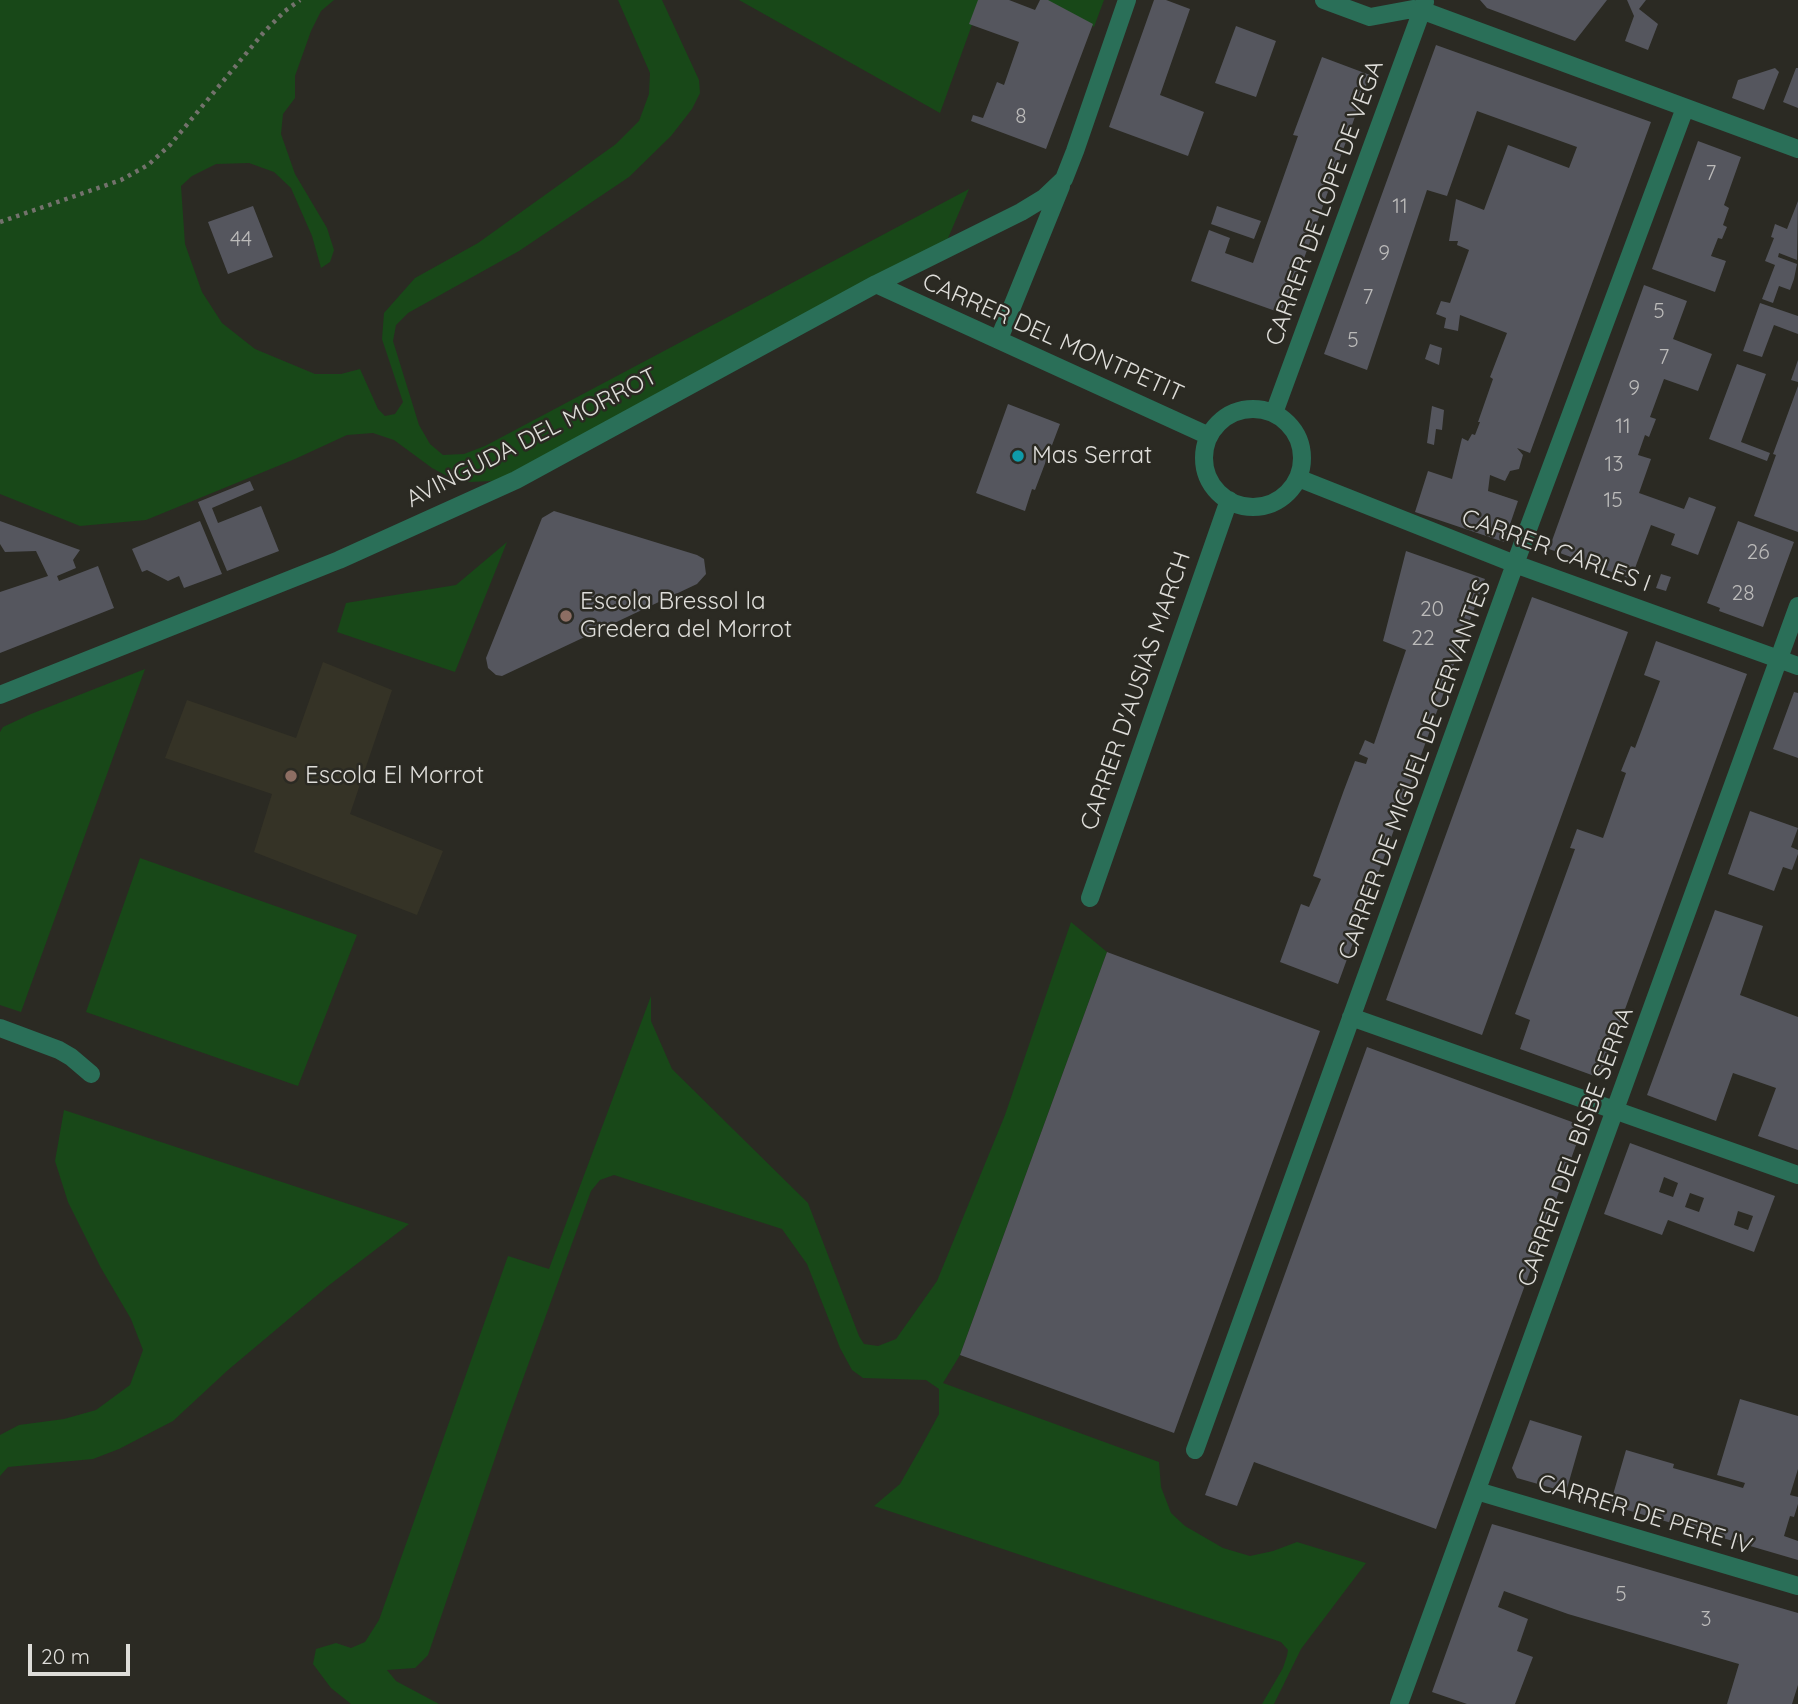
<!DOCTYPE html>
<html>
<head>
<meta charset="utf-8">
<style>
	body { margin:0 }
	#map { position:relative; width:1798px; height:1704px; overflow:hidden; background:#2b2a23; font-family:Quicksand,sans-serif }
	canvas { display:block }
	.scale { position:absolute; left:28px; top:1644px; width:102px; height:32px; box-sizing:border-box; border:4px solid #deddd9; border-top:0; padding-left:9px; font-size:21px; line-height:24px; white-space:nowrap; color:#deddd9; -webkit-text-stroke:5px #2b2a23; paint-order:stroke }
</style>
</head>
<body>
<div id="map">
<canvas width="1798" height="1704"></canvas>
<div class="scale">20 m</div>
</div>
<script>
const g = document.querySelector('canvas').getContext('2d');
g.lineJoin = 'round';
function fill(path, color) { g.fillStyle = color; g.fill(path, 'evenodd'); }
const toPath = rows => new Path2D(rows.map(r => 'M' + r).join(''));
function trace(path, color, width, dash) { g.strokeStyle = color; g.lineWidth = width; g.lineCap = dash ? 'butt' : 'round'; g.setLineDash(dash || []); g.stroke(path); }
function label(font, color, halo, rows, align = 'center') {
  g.font = font + ' Quicksand,sans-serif'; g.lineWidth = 5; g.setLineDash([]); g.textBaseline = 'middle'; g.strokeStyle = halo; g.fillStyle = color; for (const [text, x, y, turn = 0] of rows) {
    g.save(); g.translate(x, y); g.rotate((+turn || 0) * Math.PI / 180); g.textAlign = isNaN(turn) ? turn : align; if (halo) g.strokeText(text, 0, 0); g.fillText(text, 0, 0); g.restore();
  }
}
fill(toPath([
	[323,662,392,690,350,814,443,851,417,915,254,852,272,794,165,758,187,700,296,738]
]), '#353326');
fill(toPath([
	[0,0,334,0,321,11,311,31,295,76,295,98,283,114,281,134,295,174,327,228,334,250,330,262,321,268,312,236,291,188,274,172,249,163,216,164,192,176,181,186,185,244,202,292,222,323,255,349,315,374,341,374,360,369,378,409,385,416,395,414,403,402,382,339,384,313,415,278,478,243,616,144,639,121,649,94,650,73,618,0,662,0,699,80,700,93,692,109,671,136,629,177,519,251,408,313,396,325,393,341,419,425,430,444,443,455,464,454,485,446,969,189,943,250,516,480,469,482,449,477,432,468,394,440,373,433,347,435,295,459,146,520,80,526,0,494],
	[739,0,981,0,940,113],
	[1045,0,1104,0,1094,27],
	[507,542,455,672,337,632,346,603,456,585],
	[145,669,21,1012,0,1005,0,732,3,727,31,714],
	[140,858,357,935,298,1086,86,1012],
	[1071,922,1107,952,960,1355,943,1383,1159,1462,1161,1487,1171,1513,1185,1526,1223,1548,1250,1556,1273,1551,1297,1542,1366,1563,1301,1649,1274,1704,1262,1704,1283,1668,1287,1656,1288,1650,1281,1642,874,1506,900,1484,920,1449,939,1414,939,1389,926,1380,863,1378,852,1370,840,1348,807,1264,782,1229,614,1175,600,1180,591,1191,507,1423,428,1655,415,1668,387,1670,396,1681,439,1704,351,1704,331,1688,313,1664,316,1649,336,1643,351,1648,365,1642,379,1620,508,1256,549,1269,651,996,651,1021,672,1069,808,1203,859,1336,864,1344,878,1346,896,1339,937,1281,1005,1115],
	[64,1110,409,1224,328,1286,228,1370,173,1421,119,1449,93,1459,8,1467,0,1476,0,1435,19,1425,64,1419,96,1410,130,1385,143,1350,131,1319,101,1268,68,1202,55,1161]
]), '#184818');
fill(toPath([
	[978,0,1009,0,1035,10,1040,0,1048,0,1093,24,1046,149,971,121,973,115,983,118,997,82,1004,85,1019,42,969,24],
	[1154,0,1166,0,1190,9,1160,95,1204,112,1188,156,1109,127],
	[1480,0,1607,0,1575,41,1487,8],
	[1627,0,1646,0,1639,9,1658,24,1648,50,1625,41,1634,16],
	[1236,26,1276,41,1256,97,1215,83],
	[1436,45,1651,122,1530,453,1517,448,1523,455,1519,469,1510,471,1505,481,1490,475,1488,491,1518,501,1504,542,1415,512,1428,471,1452,479,1462,438,1468,441,1472,434,1475,435,1480,422,1478,422,1493,379,1490,377,1507,333,1460,315,1458,331,1444,328,1446,318,1436,314,1441,301,1450,303,1469,250,1457,245,1458,241,1449,241,1456,199,1484,210,1508,145,1569,168,1577,147,1477,111,1447,196,1427,190,1367,370,1324,354],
	[1322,57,1370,75,1284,314,1191,281,1209,230,1230,238,1225,253,1253,263,1298,136,1293,135],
	[1775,68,1779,72,1764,110,1732,98,1738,80],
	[1796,68,1798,68,1798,108,1783,102],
	[1698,141,1741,157,1724,205,1729,208,1723,225,1727,227,1722,239,1718,238,1711,256,1726,261,1715,292,1652,269],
	[1798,201,1797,260,1779,253,1778,257,1797,264,1794,279,1790,290,1779,286,1773,303,1762,299,1775,265,1765,261,1774,238,1771,237,1775,224,1787,229],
	[253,206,273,257,228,274,208,222],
	[1217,206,1261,221,1254,239,1211,224],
	[1644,285,1687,301,1673,339,1712,354,1698,391,1664,379,1650,417,1656,419,1649,437,1645,435,1638,455,1651,459,1639,493,1684,509,1689,497,1716,507,1698,555,1671,545,1675,534,1651,525,1631,579,1549,549],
	[1760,303,1798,316,1798,334,1774,325,1762,357,1743,351],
	[1430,344,1442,348,1439,365,1425,359],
	[1798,360,1798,382,1791,380],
	[1737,364,1766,374,1741,442,1770,453,1767,461,1709,439],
	[1798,386,1798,532,1754,516,1776,455,1773,454],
	[1008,404,1060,424,1035,490,1032,489,1025,511,976,493],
	[1432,406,1444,410,1442,430,1436,429,1434,445,1427,443],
	[250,481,254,490,212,508,218,523,261,506,279,551,227,571,198,502],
	[554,511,697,555,704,559,706,574,697,584,502,676,496,675,488,668,486,658,542,518],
	[0,521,80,550,73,560,76,568,57,576,59,581,98,566,114,608,0,653,0,592,48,576,36,551,5,552,0,544],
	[200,521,222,574,184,588,179,576,168,581,147,570,142,572,132,549],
	[1738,521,1794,542,1763,627,1719,611,1720,608,1707,603],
	[1406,551,1485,579,1338,984,1280,962,1301,904,1309,907,1321,879,1313,876,1344,790,1355,761,1366,764,1368,758,1359,754,1365,740,1374,744,1406,650,1383,641],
	[1661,574,1671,577,1666,591,1656,588],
	[1532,597,1628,632,1482,1035,1386,1000],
	[1656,641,1747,674,1600,1078,1520,1049,1530,1020,1515,1014,1575,849,1570,848,1577,829,1603,838,1626,773,1621,771,1631,746,1635,748,1660,681,1644,675],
	[1794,692,1798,693,1798,758,1773,749],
	[1750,811,1798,828,1791,847,1798,850,1798,854,1792,870,1783,867,1774,891,1728,874],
	[1715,910,1763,926,1740,995,1798,1017,1798,1150,1758,1136,1776,1088,1733,1073,1716,1121,1647,1095],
	[1107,952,1320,1031,1174,1433,960,1355],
	[1367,1047,1583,1126,1436,1529,1254,1462,1237,1506,1205,1495],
	[1630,1143,1775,1196,1754,1252,1668,1220,1662,1235,1604,1214],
	[1664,1177,1678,1183,1673,1197,1659,1192],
	[1690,1193,1704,1198,1699,1212,1685,1207],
	[1738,1211,1753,1216,1748,1230,1734,1225],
	[1740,1399,1798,1416,1798,1469,1790,1495,1798,1497,1798,1504,1794,1517,1790,1516,1784,1536,1798,1541,1798,1560,1610,1505,1626,1450,1674,1464,1673,1468,1743,1488,1745,1483,1717,1475],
	[1530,1420,1582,1436,1566,1492,1517,1478,1512,1468],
	[1492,1524,1798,1613,1798,1685,1792,1704,1727,1704,1739,1664,1568,1614,1504,1591,1498,1607,1528,1619,1517,1651,1533,1657,1515,1704,1467,1704,1432,1692]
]), '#55565e');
trace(toPath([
	[0,222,121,180,148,165,170,145,264,32,285,11,300,0]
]), '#73726c', 4.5, [3.5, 5]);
trace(toPath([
	[1324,0,1370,17,1413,9,1421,10,1798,149],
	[876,284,1209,436],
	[999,339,1061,186],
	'1204 458a49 49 0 1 1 98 0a49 49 0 1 1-98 0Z',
	[1274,413,1425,2],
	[1298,478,1515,564,1798,666],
	[0,695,339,560,516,480,876,284,1021,212,1044,198,1064,179,1075,151,1127,0],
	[1090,898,1229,500],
	[1351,1017,1798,1175],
	[0,1028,59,1050,71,1057,91,1074],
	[1195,1450,1515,564,1685,108],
	[1477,1491,1798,1586],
	[1399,1704,1798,606]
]), '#2a6f58', 18);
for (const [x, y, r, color] of [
	[1018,456,7,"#0f9aa8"],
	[566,616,7,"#8d6e63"],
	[291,776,7,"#8d6e63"]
]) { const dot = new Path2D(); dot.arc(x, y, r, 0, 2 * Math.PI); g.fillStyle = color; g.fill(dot); trace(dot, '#2b2a23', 2.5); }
label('21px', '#bcbbba', null, [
	["8",1021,117],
	["7",1711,174],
	["11",1400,207],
	["44",241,240],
	["9",1384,254],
	["7",1368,298],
	["5",1659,312],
	["5",1353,341],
	["7",1664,358],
	["9",1634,389],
	["11",1623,427],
	["13",1614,465],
	["15",1613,501],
	["26",1758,553],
	["28",1743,594],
	["20",1432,610],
	["22",1423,639],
	["5",1621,1595],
	["3",1706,1620]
]);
label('24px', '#deddd9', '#2b2a23', [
	["CARRER DE LOPE DE VEGA",1325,203,-70],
	["CARRER DEL MONTPETIT",1053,338,24],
	["AVINGUDA DEL MORROT",532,438,-27],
	["CARRER CARLES I",1556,551,20],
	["CARRER D'AUSIÀS MARCH",1136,691,-71],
	["CARRER DE MIGUEL DE CERVANTES",1415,770,-70],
	["CARRER DEL BISBE SERRA",1576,1147,-70],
	["CARRER DE PERE IV",1645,1515,17]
]);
label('24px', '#deddd9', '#2b2a23', [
	["Mas Serrat",1032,456],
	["Escola Bressol la",580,602],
	["Gredera del Morrot",580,630],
	["Escola El Morrot",305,776]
], 'left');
</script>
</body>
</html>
